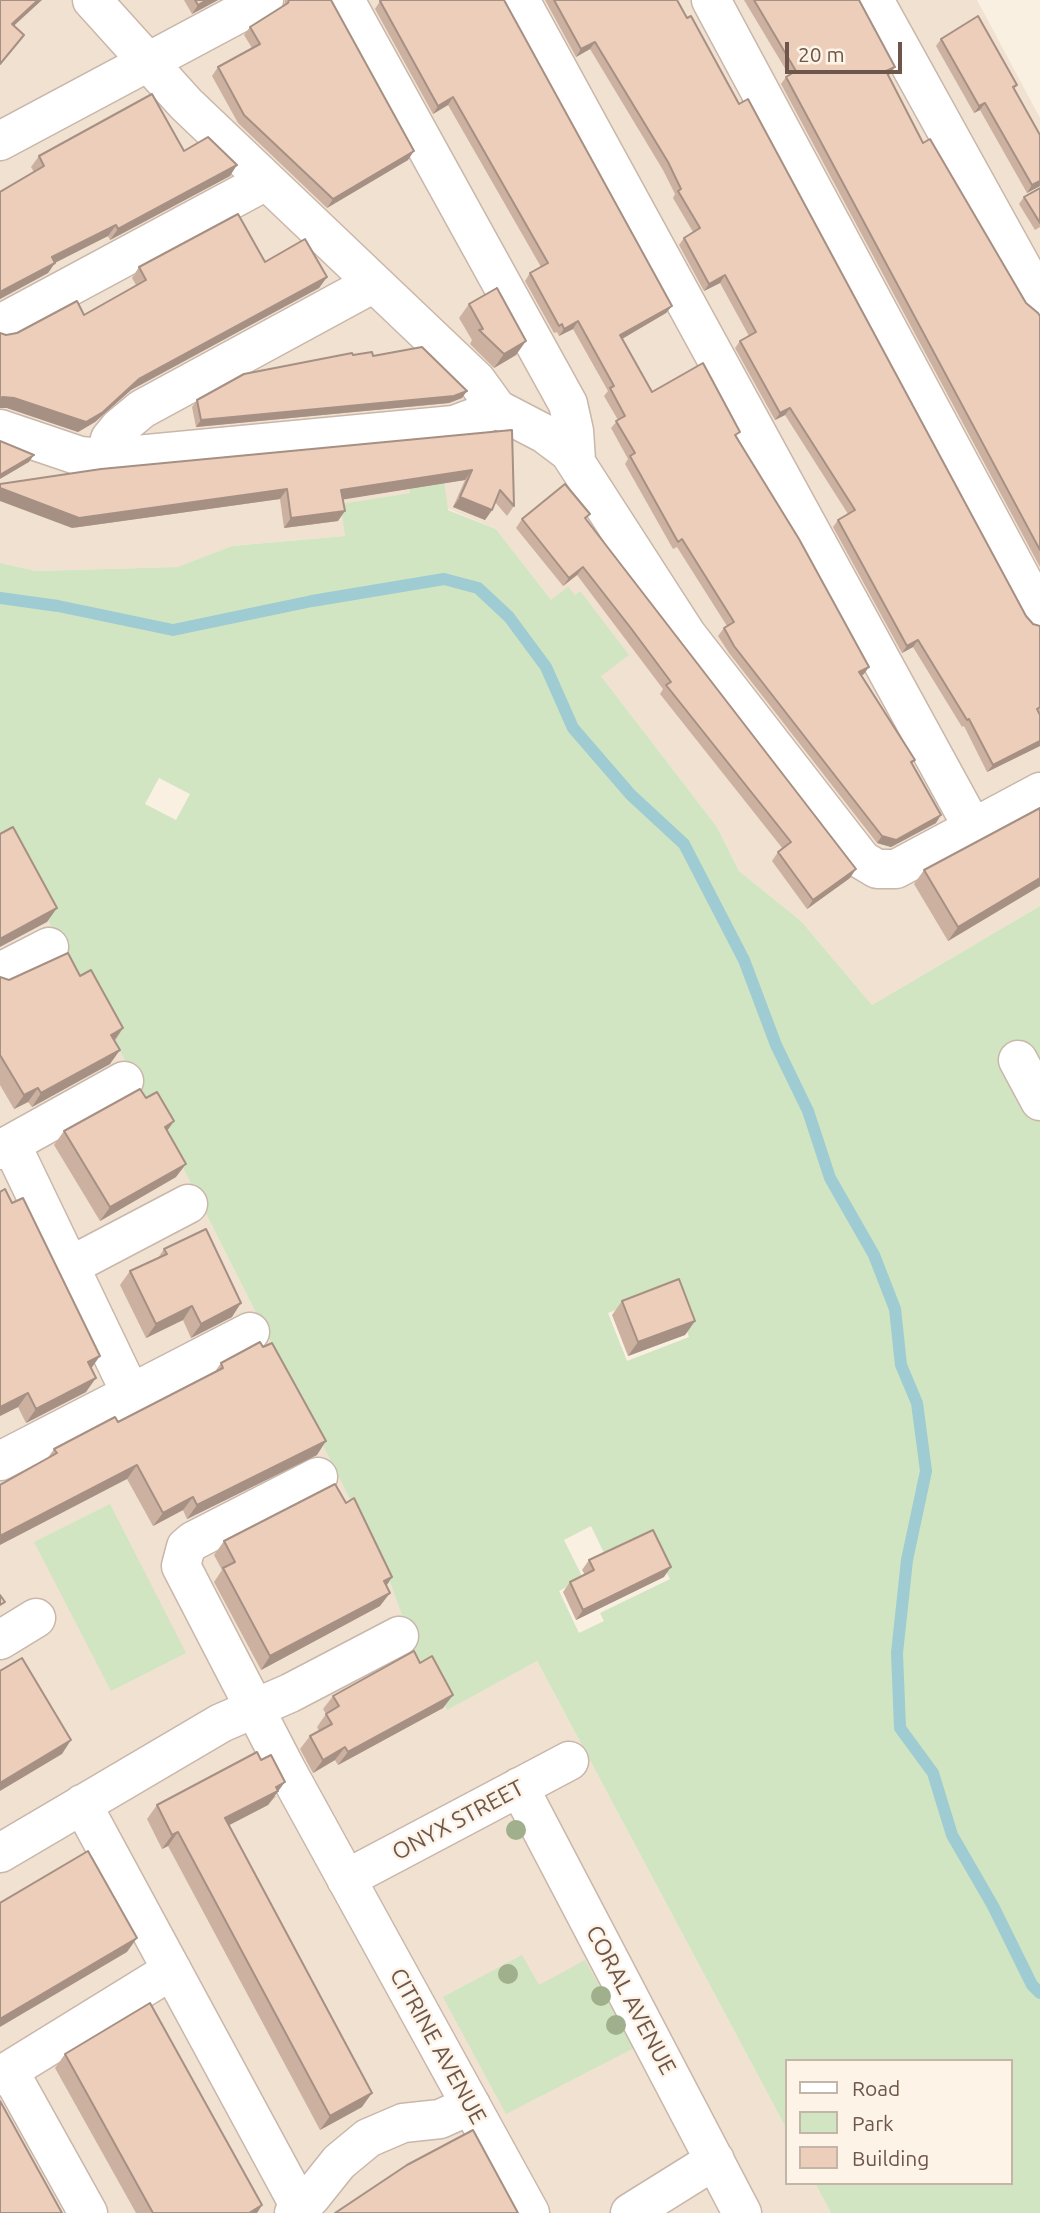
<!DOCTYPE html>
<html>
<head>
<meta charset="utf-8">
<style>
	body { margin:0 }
	#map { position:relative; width:1040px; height:2213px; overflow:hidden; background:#faf0e1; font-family:Ubuntu,sans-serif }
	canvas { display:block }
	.legend { position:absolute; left:785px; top:2059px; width:228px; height:126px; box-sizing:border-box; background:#fdf4e7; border:2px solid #c4b5a9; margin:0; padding:9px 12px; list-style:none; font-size:21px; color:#6e564b }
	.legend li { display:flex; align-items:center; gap:14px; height:35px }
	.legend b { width:35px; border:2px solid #c4b5a9 }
	.scale { position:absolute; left:785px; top:42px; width:117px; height:32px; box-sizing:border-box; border:4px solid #6e564b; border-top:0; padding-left:9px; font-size:21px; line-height:24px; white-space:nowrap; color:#6e564b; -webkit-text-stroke:5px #fdf4e7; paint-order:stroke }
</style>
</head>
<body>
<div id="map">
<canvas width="1040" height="2213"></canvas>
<ul class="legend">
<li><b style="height:9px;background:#fff"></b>Road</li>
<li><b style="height:19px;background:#d1e5c2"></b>Park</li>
<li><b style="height:19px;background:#edcebb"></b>Building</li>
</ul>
<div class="scale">20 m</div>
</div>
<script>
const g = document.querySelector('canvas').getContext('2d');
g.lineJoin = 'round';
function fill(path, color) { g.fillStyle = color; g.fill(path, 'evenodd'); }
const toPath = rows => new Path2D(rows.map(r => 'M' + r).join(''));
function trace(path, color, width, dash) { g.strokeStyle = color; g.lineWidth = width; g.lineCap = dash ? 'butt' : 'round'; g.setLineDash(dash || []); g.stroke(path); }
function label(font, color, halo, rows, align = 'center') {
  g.font = font + ' Ubuntu,sans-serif'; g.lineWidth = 5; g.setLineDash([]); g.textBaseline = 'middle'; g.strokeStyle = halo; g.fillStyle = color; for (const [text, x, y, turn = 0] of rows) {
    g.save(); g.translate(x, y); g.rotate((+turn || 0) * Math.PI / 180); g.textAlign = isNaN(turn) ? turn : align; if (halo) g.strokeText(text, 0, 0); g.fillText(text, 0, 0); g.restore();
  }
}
fill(toPath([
	[0,0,977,0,1040,118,1040,906,872,1005,801,921,739,871,717,827,601,676,580,591,575,595,551,600,496,529,411,493,340,504,345,536,232,546,179,567,36,571,0,563],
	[0,833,171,1144,386,1571,414,1649,446,1709,537,1661,786,2128,786,2183,815,2183,831,2213,0,2213]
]), '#f1e1d1');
fill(toPath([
	[441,458,448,510,496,529,551,600,568,587,575,595,580,591,629,655,601,676,717,827,739,871,801,921,872,1005,1040,906,1040,2213,831,2213,815,2183,1010,2183,1010,2061,786,2061,786,2128,537,1661,447,1710,414,1649,386,1571,171,1144,0,833,0,563,36,571,178,567,232,546,345,536,340,504,410,493,406,463],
	[159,778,190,794,176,820,145,804],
	[671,1289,689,1337,627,1361,608,1313],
	[591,1526,605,1555,647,1535,670,1579,600,1613,604,1621,579,1633,559,1591,583,1578,564,1540],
	[110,1504,186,1653,111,1691,34,1542],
	[522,1955,539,1985,585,1960,634,2048,506,2114,443,1997]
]), '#d1e5c2');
trace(toPath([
	[0,598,58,606,173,630,312,601,444,579,478,588,509,617,546,667,573,728,631,795,684,844,744,960,776,1045,808,1111,830,1178,874,1255,895,1309,901,1365,917,1403,926,1471,907,1560,897,1653,900,1728,933,1773,952,1835,993,1906,1032,1985,1040,1993]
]), '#9fcbd2', 12);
const minor = toPath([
	[92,0,186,104,476,380,497,409,545,434,569,452,687,635,862,860,877,869,896,869,1040,792],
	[345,0,568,404,574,431,576,460],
	[520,0,973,828],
	[711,0,1040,613],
	[874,0,1040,300],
	[0,141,264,0],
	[0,324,266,181],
	[0,429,80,456,105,458,454,425,497,409],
	[105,458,110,439,119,428,142,409,374,283],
	[0,972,49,947],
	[1018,1060,1040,1101],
	[11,1144,131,1394],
	[0,1150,124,1081],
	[70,1266,188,1204],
	[0,1461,250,1332],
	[318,1477,193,1541,186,1547,181,1566,286,1769,530,2213],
	[0,1640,36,1618],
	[519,1787,742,2213],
	[82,1804,300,2207],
	[0,1853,221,1723,290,1693,399,1636],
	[346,1879,569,1761],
	[9,2071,88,2213],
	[0,2076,172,1970],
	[294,2213,311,2197,339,2162,368,2138,403,2123,440,2119,471,2105],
	[630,2213,715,2160]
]);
trace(minor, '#c9b7aa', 41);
trace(minor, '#fff', 38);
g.fillStyle = '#a0af8c';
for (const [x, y] of [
	[516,1830],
	[508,1974],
	[601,1996],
	[616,2025]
]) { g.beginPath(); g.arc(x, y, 10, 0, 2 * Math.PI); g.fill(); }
fill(toPath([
	[184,0,218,0,192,14],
	[285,0,331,0,408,160,327,208,238,123,212,76,218,67,252,48,244,35,250,27,284,6],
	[545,0,677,0,739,104,1026,616,1033,624,1040,626,1040,712,1039,713,1040,715,1040,746,987,772,964,726,962,727,913,647,902,653,833,527,838,520,848,514,785,415,775,420,735,348,740,341,749,336,720,283,704,291,679,245,684,238,693,232,673,198,675,194,663,170,590,49,576,57],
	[744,0,859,0,890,74,888,75,923,143,1026,303,1040,316,1040,567,781,84,786,77,789,75],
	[380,1,672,306,666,313,622,339,652,392,736,438,864,674,862,675,915,760,912,764,936,823,891,847,877,843,729,653,718,636,724,628,727,626,677,547,673,549,625,464,628,459,611,428,618,420,604,396,608,391,573,329,559,336,557,332,554,333,525,281,530,273,541,267,448,105,433,114,375,9],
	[941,39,1017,85,1014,89,1040,135,1040,186,1027,193,980,110,974,113,936,46],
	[184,151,230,176,110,240,108,236,55,262,48,273,0,299,0,192,34,172,31,167,39,156],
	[1040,188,1040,227,1035,230,1019,204,1024,197],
	[265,262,327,277,319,288,131,390,95,422,78,432,7,408,6,335,84,315,136,285,132,278,139,267],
	[469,304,516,355,494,368,470,344,472,340,459,318],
	[353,355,373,356,462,398,449,403,196,427,192,407,197,400],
	[512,430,514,506,507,516,495,502,492,510,485,520,453,507,465,480,343,499,338,521,284,528,280,499,72,528],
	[522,519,586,519,850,878,807,909,772,861,778,852,783,849,660,694,663,689,577,575,563,586,516,528],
	[1040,808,1040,886,948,941,914,884,924,870],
	[80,976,123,1028,115,1041,110,1064,32,1107,28,1102,14,1109,0,1085,0,977,9,980],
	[146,1098,174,1121,167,1131,176,1177,100,1221,54,1145,64,1131],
	[0,1192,91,1368,86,1392,26,1423,18,1407,0,1416],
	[164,1249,232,1317,191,1338,183,1320,146,1338,120,1285,130,1271,158,1258],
	[622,1301,695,1321,685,1335,628,1356,612,1315],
	[221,1363,317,1455,187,1519,183,1510,153,1526,127,1479,47,1459,54,1449,118,1422,214,1373],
	[346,1503,392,1577,386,1586,380,1606,261,1670,214,1582,222,1570,214,1555,224,1541],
	[589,1560,664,1577,576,1620,563,1592,570,1582,585,1575,582,1570],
	[420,1663,453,1695,443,1708,338,1765,335,1760,313,1773,300,1749,310,1736,319,1731,317,1727,326,1714,323,1709,333,1696],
	[276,1796,268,1805,229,1825,362,2107,320,2130,168,1846,162,1849,147,1819,157,1805],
	[65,2054,262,2205,257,2213,136,2213,55,2068]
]), '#ccb1a1');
fill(toPath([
	[38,0,42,0,6,33,12,24],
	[207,0,218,0,192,14,198,5],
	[595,42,590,49,576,57,581,49],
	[895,67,890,74,881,79,886,71],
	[453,97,448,105,433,114,438,106],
	[985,103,980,110,974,113,979,106],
	[414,151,408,160,327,208,333,199],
	[237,165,230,176,110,240,118,229],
	[1040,181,1040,186,1027,193,1032,185],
	[116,225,108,236,45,268,52,257],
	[55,263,48,273,0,299,0,292],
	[725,275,720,283,704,291,709,284],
	[327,277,319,288,131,390,95,422,78,432,7,408,0,408,0,398,3,397,139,379],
	[672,306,666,313,615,343,620,335],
	[578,321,573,329,559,336,564,329],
	[526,341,516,355,494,368,504,354],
	[467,391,462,398,449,403,196,427,201,420],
	[790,408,785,415,775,420,780,413],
	[34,455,29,462,0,479,0,475],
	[472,470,465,480,334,501,341,490],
	[0,488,287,489,280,499,72,528,0,501],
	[460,497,492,510,485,520,453,507],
	[345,511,338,521,284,528,291,518],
	[583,567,577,575,563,586,569,578],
	[918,640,913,647,902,653,907,646],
	[869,667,864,674,854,679,859,672],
	[1040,741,1040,746,987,772,993,765],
	[941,815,936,823,891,847,877,843,882,836],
	[856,869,850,878,807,909,813,900],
	[1040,878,1040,886,948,941,958,927],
	[57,908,47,922,0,947,0,939],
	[123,1028,113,1042,111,1035],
	[120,1050,110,1064,32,1107,41,1093],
	[38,1088,28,1102,14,1109,24,1095],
	[174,1121,164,1135,165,1127],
	[186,1164,176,1177,100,1221,110,1207],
	[241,1303,232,1317,191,1338,201,1324],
	[192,1306,183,1320,146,1338,156,1324],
	[695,1321,685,1335,628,1356,638,1342],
	[100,1356,90,1370,88,1362],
	[96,1378,86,1392,26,1423,36,1409],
	[28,1393,18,1407,0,1416,0,1407],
	[326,1441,317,1455,187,1519,197,1505],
	[137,1465,127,1479,0,1545,0,1536],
	[193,1497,183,1510,153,1526,163,1513],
	[671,1567,664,1577,576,1620,583,1610],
	[392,1577,383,1591,384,1581],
	[390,1593,380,1606,261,1670,270,1656],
	[453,1695,443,1708,338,1765,348,1752],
	[71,1740,62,1754,0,1791,0,1783],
	[345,1747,335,1760,313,1773,323,1760],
	[285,1782,268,1805,216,1832,225,1818],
	[178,1832,168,1846,162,1849,172,1835],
	[137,1938,127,1952,0,2027,0,2019],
	[372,2093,362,2107,320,2130,330,2116],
	[262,2205,257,2213,249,2213]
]), '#a69083');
const building = toPath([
	[0,0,38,0,12,24,24,35,0,64,0,0],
	[195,0,207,0,198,5,195,0],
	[289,0,331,0,414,151,333,199,244,115,218,67,260,44,250,27,288,3,289,0],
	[382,0,504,0,672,306,620,335,652,392,703,363,740,432,735,435,799,539,869,667,859,672,915,760,911,762,941,815,896,840,882,836,734,646,724,628,734,622,682,539,678,542,630,456,635,453,616,421,625,416,610,388,614,386,578,321,564,329,562,324,559,326,530,273,548,263,453,97,438,106,380,1,382,0],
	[554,0,677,0,687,18,691,16,739,104,748,99,1026,616,1033,624,1040,626,1040,707,1037,709,1040,715,1040,741,993,765,969,719,967,720,918,640,907,646,838,520,855,510,790,408,780,413,740,341,756,332,725,275,709,284,684,238,700,228,678,191,681,189,668,162,595,42,581,49,554,0],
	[754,0,859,0,895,67,886,71,923,143,930,139,1026,303,1038,313,1040,316,1040,550,786,77,796,71,754,0],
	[978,16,1017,85,1013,87,1040,135,1040,181,1032,185,985,103,979,106,941,39,978,16],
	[152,94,184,151,208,137,237,165,118,229,116,225,52,257,55,263,0,292,0,192,44,166,39,156,152,94],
	[1040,188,1040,223,1024,197,1040,188],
	[238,214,265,262,305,239,327,277,139,379,103,412,86,422,14,398,3,397,0,398,0,333,6,335,17,333,77,301,84,315,146,280,139,267,238,214],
	[497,288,526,341,504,354,479,330,483,329,469,304,497,288],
	[422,347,467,391,454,396,201,420,197,400,244,374,352,353,353,355,372,352,373,356,422,347],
	[512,430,514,506,500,490,492,510,460,497,472,470,341,490,345,511,291,518,287,489,79,518,0,488,0,484,101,469,512,430],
	[0,441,34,455,0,475,0,441],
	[565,484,590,514,585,518,856,869,813,900,778,852,791,842,666,685,671,682,630,627,583,567,569,578,522,519,565,484],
	[1040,808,1040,878,958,927,924,870,1040,808],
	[13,827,57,908,0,939,0,834,13,827],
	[68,953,80,976,91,970,123,1028,111,1035,120,1050,41,1093,38,1088,24,1095,0,1055,0,977,9,980,68,953],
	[140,1089,146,1098,157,1092,174,1121,165,1127,186,1164,110,1207,64,1131,140,1089],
	[5,1189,12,1203,23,1198,100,1356,88,1362,96,1378,36,1409,28,1393,0,1407,0,1192,5,1189],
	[206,1229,241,1303,201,1324,192,1306,156,1324,130,1271,167,1254,164,1249,206,1229],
	[679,1279,695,1321,638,1342,622,1301,679,1279],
	[260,1342,263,1347,272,1343,326,1441,197,1505,193,1497,163,1513,137,1465,0,1536,0,1485,57,1453,54,1449,115,1417,118,1422,223,1368,221,1363,260,1342],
	[335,1484,346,1503,354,1498,392,1577,384,1581,390,1593,270,1656,223,1568,235,1562,224,1541,335,1484],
	[653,1530,671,1567,583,1610,570,1582,594,1570,589,1560,653,1530],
	[0,1595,5,1602,0,1605,0,1595],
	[414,1651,420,1663,432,1656,453,1695,348,1752,345,1747,323,1760,310,1736,332,1724,326,1714,339,1706,333,1696,414,1651],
	[22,1658,71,1740,0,1783,0,1671,22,1658],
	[257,1752,261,1760,271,1755,285,1782,276,1787,278,1791,225,1818,372,2093,330,2116,178,1832,172,1835,157,1805,257,1752],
	[88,1851,137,1938,0,2019,0,1903,88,1851],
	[150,2003,262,2205,249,2213,153,2213,65,2054,150,2003],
	[0,2101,62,2213,0,2213,0,2101],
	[473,2130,518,2213,335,2213,407,2165,473,2130]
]);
fill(building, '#edcebb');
trace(building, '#a69083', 2);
label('23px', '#6e564b', '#fdf4e7', [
	["ONYX STREET",458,1820,-28],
	["CORAL AVENUE",631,2000,62],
	["CITRINE AVENUE",438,2046,61]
]);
</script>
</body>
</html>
